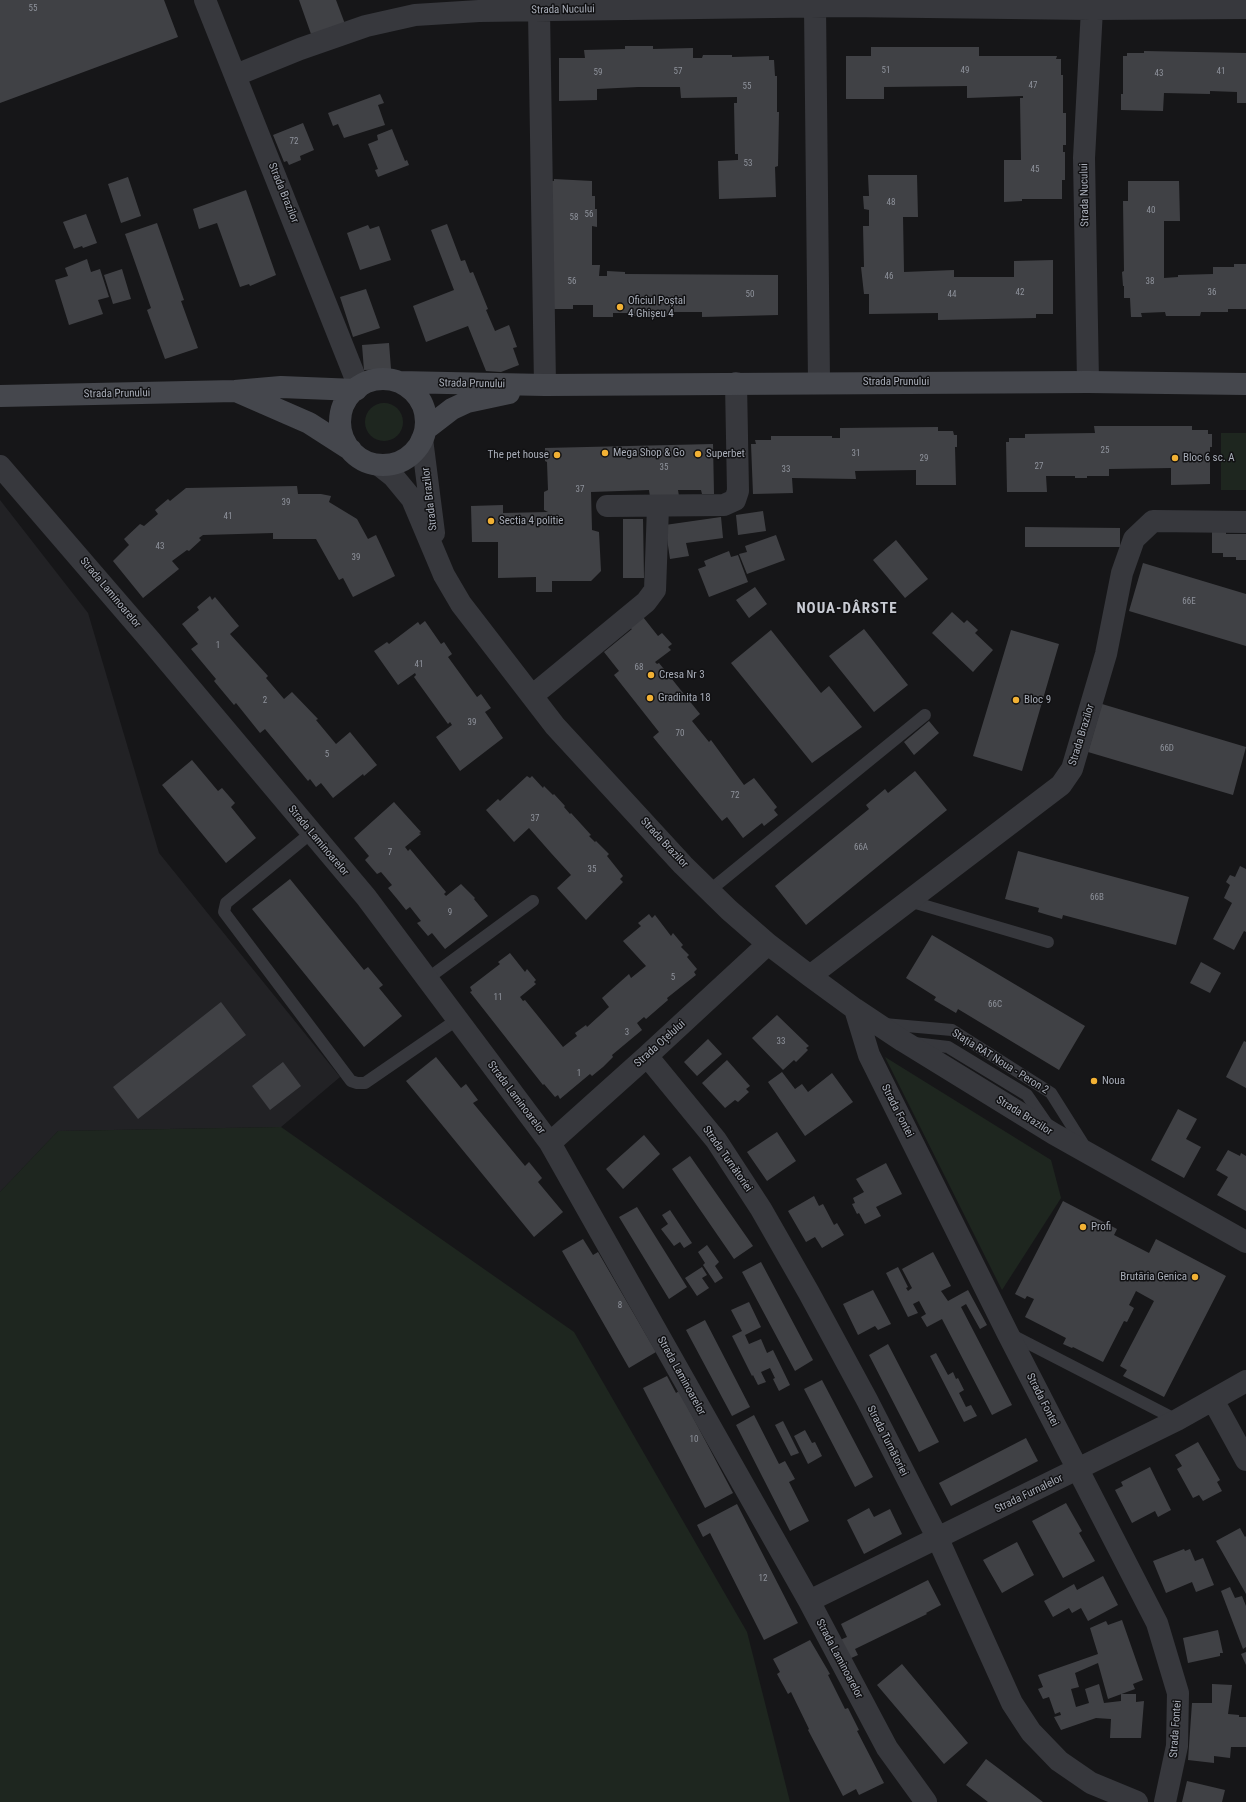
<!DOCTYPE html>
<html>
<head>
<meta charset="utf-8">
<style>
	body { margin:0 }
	canvas { display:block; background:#161618 }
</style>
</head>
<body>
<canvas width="1246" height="1802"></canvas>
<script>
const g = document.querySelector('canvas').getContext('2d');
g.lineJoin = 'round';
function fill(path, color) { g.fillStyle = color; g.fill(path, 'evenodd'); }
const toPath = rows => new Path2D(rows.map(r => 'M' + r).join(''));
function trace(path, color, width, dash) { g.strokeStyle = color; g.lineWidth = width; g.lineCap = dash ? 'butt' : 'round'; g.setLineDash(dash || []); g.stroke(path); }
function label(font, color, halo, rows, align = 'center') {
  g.font = font + ' "Roboto Condensed",sans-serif'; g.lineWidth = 3; g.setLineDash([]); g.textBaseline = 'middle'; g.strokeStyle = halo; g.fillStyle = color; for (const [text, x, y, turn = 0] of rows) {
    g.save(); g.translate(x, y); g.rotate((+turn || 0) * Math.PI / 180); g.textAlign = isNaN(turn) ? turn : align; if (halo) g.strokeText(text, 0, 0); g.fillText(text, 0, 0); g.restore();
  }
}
fill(toPath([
	[0,500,88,613,159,853,340,1077,281,1127,58,1131,0,1192]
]), '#222225');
fill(toPath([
	'365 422a19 19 0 1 1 38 0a19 19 0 1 1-38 0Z',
	[1221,433,1246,433,1246,490,1221,490],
	[885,1057,1051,1160,1061,1198,1002,1290],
	[281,1127,574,1332,747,1632,790,1802,0,1802,0,1192,58,1131]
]), '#1e261f');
fill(toPath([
	[0,0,164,0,178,37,0,103],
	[299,0,336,0,345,24,311,34],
	[625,46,653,46,653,49,693,48,693,58,702,58,703,55,732,55,732,57,769,56,769,60,774,60,775,76,777,76,777,112,779,112,778,166,775,167,776,197,719,199,718,161,738,160,738,154,735,154,734,103,737,103,737,97,681,98,680,87,638,87,597,89,597,100,559,101,559,58,585,58,584,50,625,49],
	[871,47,979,47,979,56,1057,56,1056,59,1061,59,1061,75,1063,75,1063,113,1066,113,1066,145,1063,145,1063,152,1065,152,1065,180,1062,180,1062,199,1022,199,1022,201,1004,202,1004,160,1021,160,1020,98,1023,98,1023,96,967,98,967,86,884,87,884,99,846,99,846,56,871,56],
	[1144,51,1246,53,1246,103,1237,103,1237,92,1210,91,1210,94,1164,93,1163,111,1121,110,1121,94,1123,94,1123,56,1127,56,1127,53,1144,53],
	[380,94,384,103,378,105,385,125,344,138,338,124,333,126,328,113],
	[303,123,314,150,300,156,301,160,289,165,287,161,284,162,273,135],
	[392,129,405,161,407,160,409,165,378,177,375,170,378,169,368,144,378,140,377,135],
	[868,175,917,175,918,217,903,217,904,272,954,270,954,277,1014,277,1014,261,1053,260,1053,314,1036,314,1036,318,938,320,938,313,869,314,869,294,864,294,861,267,864,267,863,226,869,226,869,210,864,209,863,196,869,196],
	[128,177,141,216,121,223,108,184],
	[554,179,592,181,592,196,595,196,595,209,597,209,597,227,592,226,592,265,600,265,599,276,607,276,607,271,625,272,625,274,778,275,778,315,702,317,702,312,671,312,671,316,633,316,633,313,613,313,613,317,593,317,593,305,573,305,573,309,551,309,551,181,554,181],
	[1128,181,1179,181,1180,221,1164,221,1164,278,1178,277,1178,275,1213,274,1213,267,1234,267,1234,264,1246,264,1246,309,1228,309,1228,312,1201,312,1200,316,1166,316,1165,312,1141,313,1142,317,1131,317,1130,298,1124,298,1124,286,1123,286,1122,272,1124,271,1123,201,1128,201],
	[246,190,276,275,250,286,249,284,240,287,217,223,199,229,193,209],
	[86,214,97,243,83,248,82,246,74,249,63,222],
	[157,223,184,300,181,301,198,348,165,359,147,310,151,308,125,234],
	[447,224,461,261,465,260,470,273,473,272,488,309,486,310,495,331,509,325,517,347,513,348,519,365,501,372,486,371,468,326,426,342,413,306,454,290,431,230],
	[368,225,370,229,379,226,391,260,360,270,347,233],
	[87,259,91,272,100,269,109,297,98,300,103,314,69,325,55,280,68,276,65,268],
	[122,269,131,299,113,304,104,275],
	[366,289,380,328,353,337,340,297],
	[389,343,391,369,364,370,362,345],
	[1094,426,1192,426,1192,430,1208,430,1208,434,1212,434,1212,447,1210,447,1210,484,1171,485,1171,468,1109,469,1109,476,1087,476,1087,478,1075,478,1075,476,1046,476,1047,492,1007,492,1006,442,1009,442,1009,438,1025,438,1025,434,1095,433],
	[938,427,938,431,953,431,954,435,957,435,957,447,955,447,956,485,916,485,916,470,855,471,856,479,792,478,793,493,753,494,751,444,756,444,755,440,771,440,771,436,832,436,832,438,840,438,840,428],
	[713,444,714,494,702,494,701,490,678,490,679,496,650,497,649,490,591,492,592,530,599,532,601,571,591,581,552,581,552,592,536,592,536,577,498,578,498,542,472,542,471,506,503,505,503,513,548,512,544,510,544,492,548,490,547,462,545,461,545,448],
	[297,486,298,494,321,494,331,496,329,502,357,519,368,539,376,535,395,576,353,597,343,578,339,580,316,539,273,539,273,533,203,535,199,538,201,540,189,551,187,550,172,561,179,569,143,598,113,561,129,545,124,539,140,524,144,526,158,514,155,510,168,499,170,501,186,488],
	[763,511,766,531,738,535,736,515],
	[721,517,723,538,686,543,689,556,670,559,665,525],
	[623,519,643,519,644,578,623,578],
	[1025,527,1120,528,1120,547,1025,547],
	[1212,531,1226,531,1226,534,1246,534,1246,560,1236,560,1236,557,1223,557,1223,553,1212,553],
	[776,535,785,560,747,574,739,554,747,552,745,546],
	[896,540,928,579,905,598,873,560],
	[729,551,731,557,738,555,748,582,709,597,698,569,706,566,704,561],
	[1143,563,1246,594,1246,646,1129,611],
	[755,587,767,604,749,618,736,600],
	[210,596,212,600,215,597,239,626,230,634,268,676,266,678,284,699,292,692,318,719,316,720,336,744,350,732,377,765,364,776,363,774,333,798,321,783,316,787,310,779,308,781,265,729,260,733,236,703,234,705,214,681,216,679,191,649,198,644,182,624,199,610,197,607],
	[952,612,964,623,967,620,978,630,975,633,993,650,973,672,932,633],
	[643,617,658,636,662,633,672,644,668,647,671,650,655,662,657,664,659,663,700,714,692,721,709,742,711,740,744,785,754,778,777,807,774,810,778,815,764,826,762,823,743,838,727,817,722,821,653,737,659,732,614,675,619,671,604,652,632,629,630,628],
	[425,621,441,644,444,642,452,654,448,657,477,697,481,694,491,708,485,712,503,738,460,771,436,737,452,725,450,722,448,724,414,677,416,675,415,673,398,685,374,651,387,642,389,644,418,622,420,625],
	[864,629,908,685,874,712,829,656],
	[771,630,821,693,829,686,862,727,812,763,731,663],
	[1011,630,1059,644,1022,771,973,756],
	[1102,704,1246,747,1233,795,1088,752],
	[929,721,939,733,914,755,904,742],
	[192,760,218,791,222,788,235,803,231,807,256,838,226,863,162,785],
	[915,771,947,810,806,925,775,886,869,809,866,805,885,789,888,793],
	[527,776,530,778,532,776,543,788,544,786,553,795,554,794,565,806,564,807,570,814,571,813,591,835,589,836,595,842,596,841,609,854,607,856,623,876,620,879,623,882,586,920,557,888,571,875,551,853,529,828,514,842,486,810,498,799,500,801],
	[394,802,421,832,419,833,421,834,405,847,408,851,410,849,446,892,444,894,446,896,461,884,475,898,474,899,488,916,445,949,432,933,428,936,417,923,421,921,410,907,406,910,398,900,388,888,392,885,381,872,377,874,365,860,369,856,354,838],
	[1018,851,1189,897,1176,945,1063,915,1062,919,1048,915,1038,912,1039,908,1005,899],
	[1240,866,1246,869,1246,932,1244,931,1234,950,1213,939,1232,903,1224,898,1230,885,1226,882,1230,875,1235,877],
	[290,879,364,970,368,967,383,985,379,988,402,1016,364,1047,252,909],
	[649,914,652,918,655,915,671,936,673,933,683,945,681,947,689,955,687,957,697,969,694,972,696,975,667,998,668,1000,646,1019,644,1017,637,1023,642,1030,612,1055,613,1057,603,1067,592,1076,590,1074,560,1099,558,1095,555,1097,544,1084,543,1085,470,992,472,991,470,987,500,964,498,962,510,953,525,972,527,969,536,980,534,982,536,984,520,997,523,1001,525,1000,563,1047,577,1036,575,1033,586,1025,587,1027,609,1007,602,998,629,974,631,978,646,966,623,941,641,926,638,923],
	[932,935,1085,1026,1059,1070,958,1009,956,1013,934,1000,936,997,906,978],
	[1201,962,1221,973,1210,993,1190,983],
	[221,1002,246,1035,138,1119,113,1087],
	[777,1015,809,1046,806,1048,808,1050,796,1062,794,1060,783,1070,752,1038],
	[708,1039,722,1054,697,1076,684,1062],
	[1244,1041,1246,1042,1246,1088,1226,1077],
	[436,1057,461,1088,466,1084,478,1100,473,1103,525,1166,529,1162,542,1178,538,1182,563,1212,534,1237,406,1081],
	[727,1060,750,1086,746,1089,749,1092,738,1102,735,1100,725,1108,702,1083],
	[283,1062,301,1086,270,1110,252,1086],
	[782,1072,795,1089,802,1084,808,1092,832,1073,853,1102,805,1136,768,1082],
	[1178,1109,1197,1119,1186,1139,1201,1147,1184,1178,1151,1160],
	[777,1132,796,1161,767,1181,747,1152],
	[644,1135,660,1154,623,1189,606,1169],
	[1228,1150,1240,1156,1241,1153,1246,1156,1246,1211,1217,1195,1228,1177,1216,1170],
	[690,1156,753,1246,734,1259,672,1169],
	[886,1163,902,1194,876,1207,881,1216,865,1224,859,1213,857,1214,852,1204,855,1203,853,1198,864,1192,856,1179],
	[814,1196,819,1206,823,1204,834,1225,837,1223,844,1235,822,1248,815,1237,806,1242,788,1211],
	[1063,1201,1117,1229,1114,1235,1149,1253,1156,1239,1226,1276,1164,1397,1123,1376,1127,1370,1120,1366,1154,1301,1136,1291,1129,1305,1134,1308,1127,1322,1124,1321,1103,1362,1073,1347,1072,1348,1063,1344,1066,1338,1025,1317,1034,1299,1027,1296,1025,1299,1015,1294],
	[637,1207,687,1287,669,1299,619,1217],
	[670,1210,692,1243,684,1248,680,1242,674,1246,661,1229,668,1224,662,1215],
	[583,1239,593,1255,598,1252,656,1352,629,1368,562,1251],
	[707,1245,719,1262,715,1266,723,1278,715,1283,703,1265,705,1263,698,1252],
	[933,1252,951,1286,941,1291,948,1301,968,1290,987,1325,980,1329,966,1304,961,1307,1012,1405,992,1415,942,1319,927,1327,921,1317,926,1314,919,1301,913,1304,918,1313,908,1317,886,1273,898,1267,908,1287,906,1288,908,1291,912,1288,902,1269],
	[761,1262,813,1360,795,1371,742,1272],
	[702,1267,707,1275,702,1278,709,1288,697,1296,685,1278],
	[873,1290,891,1324,878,1330,875,1326,858,1335,843,1304],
	[749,1302,761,1327,745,1335,749,1344,761,1339,767,1353,773,1350,790,1385,779,1391,773,1379,775,1378,770,1368,761,1372,766,1382,758,1385,753,1375,752,1376,732,1336,742,1331,731,1310],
	[705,1320,750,1407,732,1416,686,1330],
	[888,1344,939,1442,919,1452,869,1355],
	[936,1353,948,1375,953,1372,956,1379,958,1378,964,1390,959,1393,966,1407,971,1405,977,1416,964,1422,930,1356],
	[667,1376,676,1393,679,1391,733,1493,705,1508,643,1388],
	[822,1380,873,1477,855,1487,804,1389],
	[754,1415,779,1464,785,1461,795,1479,789,1482,809,1521,790,1531,736,1425],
	[783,1421,799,1453,791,1456,775,1425],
	[805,1430,812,1443,815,1442,822,1456,808,1464,794,1436],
	[1026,1438,1038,1461,951,1506,939,1483],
	[1198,1442,1220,1480,1217,1482,1222,1491,1203,1501,1199,1495,1193,1498,1177,1469,1182,1466,1175,1455],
	[1150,1467,1171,1510,1158,1517,1155,1511,1132,1523,1115,1490,1123,1486,1121,1482],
	[1066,1503,1082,1531,1079,1533,1095,1561,1063,1578,1032,1521],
	[737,1504,798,1623,764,1640,710,1533,703,1537,697,1525],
	[869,1508,874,1517,890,1509,902,1534,864,1554,847,1520],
	[1240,1528,1245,1537,1246,1536,1246,1594,1216,1541],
	[1017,1542,1034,1575,1002,1593,983,1560],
	[1184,1549,1185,1551,1190,1549,1195,1561,1203,1558,1214,1585,1196,1592,1192,1582,1166,1593,1153,1561],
	[1103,1576,1118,1605,1088,1621,1081,1608,1072,1613,1069,1608,1053,1617,1044,1601,1074,1584,1077,1590],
	[928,1580,941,1605,926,1613,927,1614,855,1649,858,1655,849,1659,840,1640,847,1637,841,1624],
	[1230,1587,1235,1598,1242,1596,1246,1606,1246,1647,1243,1649,1221,1591],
	[1122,1620,1143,1680,1133,1684,1135,1689,1108,1699,1098,1663,1075,1673,1079,1687,1071,1689,1076,1707,1089,1703,1085,1689,1099,1684,1104,1703,1121,1701,1121,1694,1136,1694,1136,1702,1144,1701,1141,1738,1110,1738,1111,1719,1096,1718,1061,1730,1054,1717,1061,1715,1060,1712,1055,1714,1049,1697,1043,1699,1038,1689,1043,1687,1038,1675,1098,1654,1090,1628,1106,1621,1108,1625],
	[1218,1630,1223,1653,1220,1653,1220,1656,1188,1663,1183,1638],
	[810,1640,830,1674,828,1675,845,1709,848,1708,859,1730,857,1731,884,1783,859,1795,856,1789,843,1796,808,1730,809,1729,791,1692,788,1694,777,1674,780,1672,773,1659],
	[1246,1652,1246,1665,1241,1654],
	[902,1664,968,1743,944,1764,877,1685],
	[1212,1684,1232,1685,1228,1714,1239,1715,1239,1717,1246,1717,1246,1747,1231,1747,1230,1758,1214,1756,1214,1763,1188,1760,1192,1703,1212,1703],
	[986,1759,994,1765,1043,1802,988,1802,966,1785],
	[1187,1781,1225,1790,1222,1802,1182,1802]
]), '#404145');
trace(toPath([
	[311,833,226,903,224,912,351,1081,357,1083,365,1083,458,1019],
	[709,891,925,715],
	[909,901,1048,942],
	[427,979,533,901],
	[884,1024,952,1030,1051,1093,1085,1147],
	[914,1043,948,1047,1027,1095,1047,1124],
	[1010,1334,1177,1420]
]), '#37383d', 12);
trace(toPath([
	[205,0,359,387],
	[815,7,819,382],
	[539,11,545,385],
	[236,75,300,49,366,26,415,15,479,11,846,6,1092,9,1246,8],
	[1088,382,1084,158,1092,9],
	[422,439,434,533],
	[379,465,393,476,412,499,444,575,461,604,555,726,683,865,729,910,768,944,810,976,855,1009,903,1041,1054,1134,1246,1242],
	[0,466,150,640,366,897,550,1143,809,1601,887,1748,926,1802],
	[607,506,724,505,735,500,738,491,736,383],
	[532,696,646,602,655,590,658,507],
	[810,976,1061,785,1072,769,1106,654,1122,573,1134,539,1153,521,1246,522],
	[855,1009,869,1055,1007,1332,1157,1623,1178,1693,1177,1746,1165,1802],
	[647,1056,716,1140,761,1209,809,1293,867,1400,938,1539,1012,1703,1031,1732,1059,1761,1091,1783,1137,1802],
	[550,1143,647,1056,768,944],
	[1213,1400,1246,1460],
	[809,1601,1177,1420,1246,1381]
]), '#37383d', 22);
trace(toPath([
	'340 422a43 43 0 1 1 86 0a43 43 0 1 1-86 0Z',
	[399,382,545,385,1088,382,1246,384],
	[238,392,309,423,351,450],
	[0,396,235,391,281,387,356,390],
	[426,429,452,409,467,402,509,393]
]), '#45474d', 22);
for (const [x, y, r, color] of [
	[620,307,4,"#f2b134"],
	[605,453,4,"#f2b134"],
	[698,454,4,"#f2b134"],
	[557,455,4,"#f2b134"],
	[1175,458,4,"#f2b134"],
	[491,521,4,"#f2b134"],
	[651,675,4,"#f2b134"],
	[650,698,4,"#f2b134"],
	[1016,700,4,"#f2b134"],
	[1094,1081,4,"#f2b134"],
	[1083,1227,4,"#f2b134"],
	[1195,1277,4,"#f2b134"]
]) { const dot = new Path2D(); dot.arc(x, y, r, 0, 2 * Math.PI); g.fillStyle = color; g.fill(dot); trace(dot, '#111113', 1.5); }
label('9px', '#8e929b', null, [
	["55",33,9],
	["51",886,71],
	["49",965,71],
	["57",678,72],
	["41",1221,72],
	["59",598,73],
	["43",1159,74],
	["47",1033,86],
	["55",747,87],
	["72",294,142],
	["53",748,164],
	["45",1035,170],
	["48",891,203],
	["40",1151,211],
	["56",589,215],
	["58",574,218],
	["46",889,277],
	["56",572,282],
	["38",1150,282],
	["42",1020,293],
	["36",1212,293],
	["50",750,295],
	["44",952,295],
	["25",1105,451],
	["31",856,454],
	["29",924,459],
	["27",1039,467],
	["35",664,468],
	["33",786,470],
	["37",580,490],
	["39",286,503],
	["41",228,517],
	["43",160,547],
	["39",356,558],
	["66E",1189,602],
	["1",218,646],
	["41",419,665],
	["68",639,668],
	["2",265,701],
	["39",472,723],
	["70",680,734],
	["66D",1167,749],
	["5",327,755],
	["72",735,796],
	["37",535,819],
	["66A",861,848],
	["7",390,853],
	["35",592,870],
	["66B",1097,898],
	["9",450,913],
	["5",673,978],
	["11",498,998],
	["66C",995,1005],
	["3",627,1033],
	["33",781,1042],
	["1",579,1074],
	["8",620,1306],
	["10",694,1440],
	["12",763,1579]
]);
label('11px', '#a8adb8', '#111113', [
	["Strada Nucului",563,10,-1],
	["Strada Brazilor",283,193,68],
	["Strada Nucului",1085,195,-91],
	["Strada Prunului",896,382],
	["Strada Prunului",472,384,1],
	["Strada Prunului",117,394,-1],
	["Strada Brazilor",430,499,-97],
	["Strada Laminoarelor",110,593,50],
	["Strada Brazilor",1082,735,-73],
	["Strada Laminoarelor",318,841,50],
	["Strada Brazilor",664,843,47],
	["Strada Oțelului",660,1044,-42],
	["Stația RAT Noua - Peron 2",1000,1062,32],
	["Strada Laminoarelor",516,1098,53],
	["Strada Fontei",897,1111,63],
	["Strada Brazilor",1024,1116,32],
	["Strada Turnătoriei",727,1159,55],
	["Strada Laminoarelor",681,1376,61],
	["Strada Fontei",1042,1400,63],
	["Strada Turnătoriei",887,1441,63],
	["Strada Furnalelor",1029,1494,-26],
	["Strada Laminoarelor",839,1659,62],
	["Strada Fontei",1176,1729,-86]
]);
label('11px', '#a8adb8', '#111113', [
	["Oficiul Poștal",628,301],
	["4 Ghișeu 4",628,314],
	["Mega Shop & Go",613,453],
	["Superbet",706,454],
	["The pet house",549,455,"right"],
	["Bloc 6 sc. A",1183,458],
	["Sectia 4 politie",499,521],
	["Cresa Nr 3",659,675],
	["Gradinita 18",658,698],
	["Bloc 9",1024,700],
	["Noua",1102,1081],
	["Profi",1091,1227],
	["Brutăria Genica",1187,1277,"right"]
], 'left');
g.letterSpacing = '1px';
label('bold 15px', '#c9ccd4', '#111113', [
	["NOUA-DÂRSTE",847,609]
]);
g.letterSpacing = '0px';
</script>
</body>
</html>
